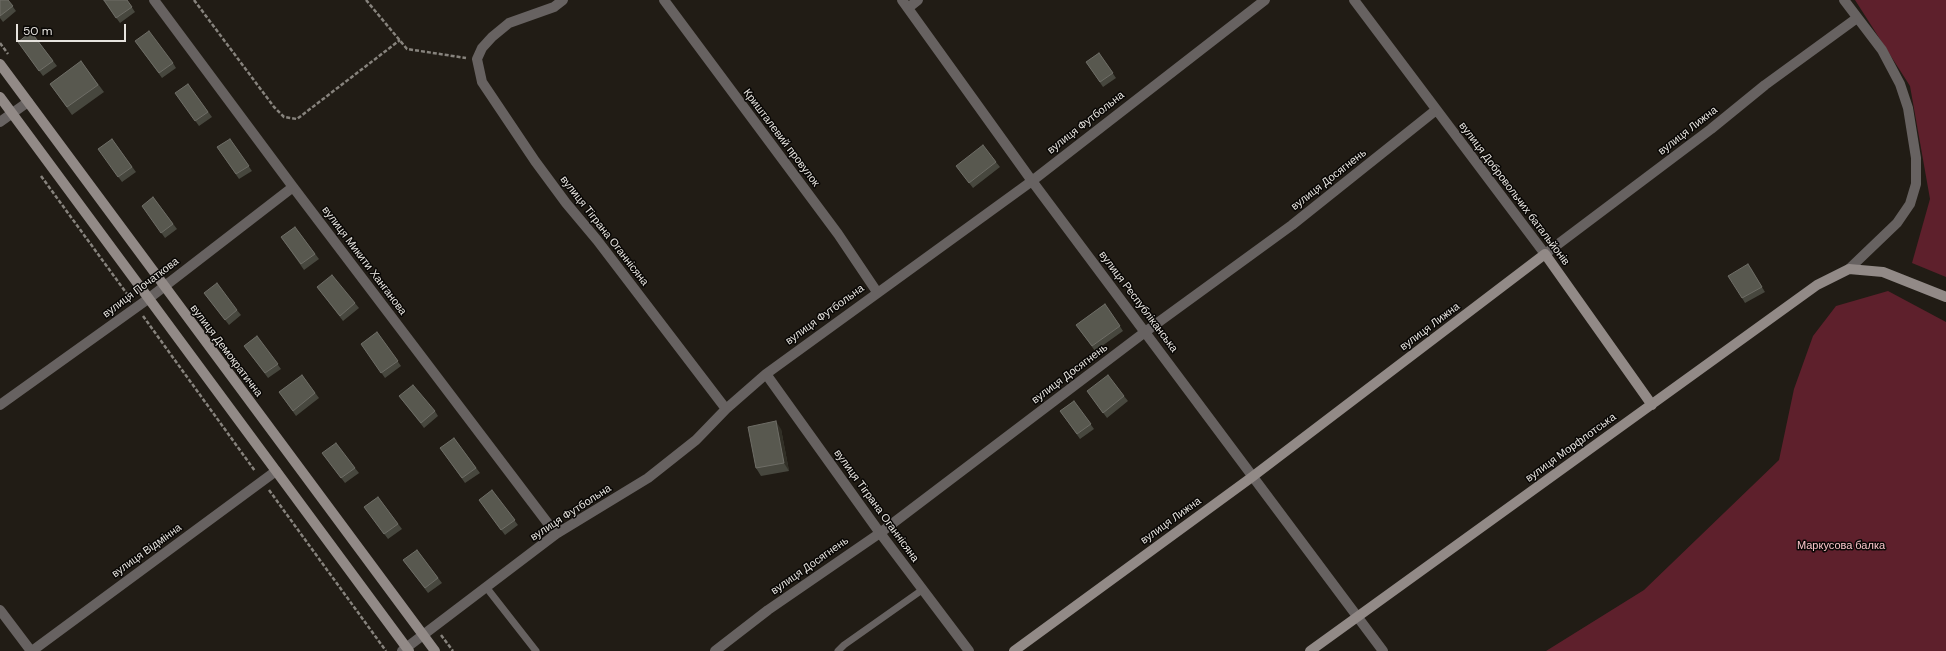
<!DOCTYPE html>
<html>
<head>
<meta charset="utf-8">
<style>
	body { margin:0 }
	#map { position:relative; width:1946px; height:651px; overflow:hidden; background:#211c15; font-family:"DM Sans",sans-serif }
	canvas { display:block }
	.scale { position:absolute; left:16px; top:24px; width:110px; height:18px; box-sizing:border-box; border:2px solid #e6e3de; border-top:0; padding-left:5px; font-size:12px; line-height:14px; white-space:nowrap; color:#e6e3de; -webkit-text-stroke:3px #090705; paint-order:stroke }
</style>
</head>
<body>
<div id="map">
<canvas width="1946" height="651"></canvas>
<div class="scale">50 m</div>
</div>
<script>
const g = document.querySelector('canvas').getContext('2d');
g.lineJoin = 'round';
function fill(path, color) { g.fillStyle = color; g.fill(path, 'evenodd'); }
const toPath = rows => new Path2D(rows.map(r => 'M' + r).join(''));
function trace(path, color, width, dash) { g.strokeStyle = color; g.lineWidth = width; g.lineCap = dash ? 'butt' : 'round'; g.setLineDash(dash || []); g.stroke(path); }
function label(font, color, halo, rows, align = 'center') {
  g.font = font + ' "DM Sans",sans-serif'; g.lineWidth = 3; g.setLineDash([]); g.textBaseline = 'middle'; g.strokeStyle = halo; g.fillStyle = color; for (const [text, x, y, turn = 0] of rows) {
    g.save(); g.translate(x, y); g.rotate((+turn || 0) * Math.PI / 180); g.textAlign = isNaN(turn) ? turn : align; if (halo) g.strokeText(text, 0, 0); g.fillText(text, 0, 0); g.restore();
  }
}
fill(toPath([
	[1855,0,1946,0,1946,277,1912,263,1930,199,1910,86],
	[1888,291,1946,322,1946,651,1546,651,1644,590,1779,460,1794,389,1813,336,1836,306]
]), '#5e202c');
trace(toPath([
	[194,0,274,107,284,117,297,119,400,40],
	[366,0,407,49,466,58],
	[0,43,8,54],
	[41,176,130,298],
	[143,316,255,471],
	[269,490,386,651],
	[441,635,453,651]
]), '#87837d', 2.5, [4, 2]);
trace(toPath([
	[486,587,536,651],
	[838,651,844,645,922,590]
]), '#676261', 7);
trace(toPath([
	[154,0,293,187,556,534],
	[563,0,554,7,509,23,492,37,482,48,477,59,482,82,535,161,566,203,597,240,726,409],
	[664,0,838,234,877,292],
	[902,0,1032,181,1383,651],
	[1354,0,1545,254,1711,129,1765,85,1857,18],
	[1844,0,1882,50,1900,84,1908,108,1916,158,1916,184,1910,204,1897,223,1849,269],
	[908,8,918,0],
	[0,122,28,102],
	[766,374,880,533,969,651],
	[0,405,148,299,293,187],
	[0,610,31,651],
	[32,651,276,471],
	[402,651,556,534,648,478,696,440,726,409,766,374,1032,181,1265,0],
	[715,651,768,610,880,533,1145,332,1292,225,1436,110]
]), '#676261', 10);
trace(toPath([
	[0,64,435,651],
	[0,97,409,651],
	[1014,651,1252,477,1545,254,1652,405],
	[1310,651,1817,285,1849,269,1883,272,1946,297]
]), '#928a87', 10);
fill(toPath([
	[0,0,8,0,16,11,3,22,0,18],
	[103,0,127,0,135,12,120,23],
	[31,32,57,66,43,76,18,42],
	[135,41,173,63,176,68,162,78],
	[1099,53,1116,78,1103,87,1086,62],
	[81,61,104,92,72,115,50,84],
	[188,84,212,117,199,126,175,93],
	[112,139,136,172,122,182,98,149],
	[230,139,252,171,239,179,217,147],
	[996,162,1000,167,973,188,956,166],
	[153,197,177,229,165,238,142,206],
	[295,227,319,259,304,270,281,237],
	[1748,264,1765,292,1745,303,1742,298],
	[317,287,355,303,359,308,343,321],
	[204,293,237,310,241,315,229,325],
	[1105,304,1123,331,1095,351,1076,325],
	[377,332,401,366,385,378,361,344],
	[257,336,281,369,268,378,244,346],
	[302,375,319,398,296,416,279,392],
	[1087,391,1124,396,1128,401,1107,418],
	[399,396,435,411,438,416,424,428],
	[1074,401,1094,429,1080,439,1060,411],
	[781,429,789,471,761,476,756,468],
	[454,438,480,473,465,483,440,448],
	[322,453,355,468,359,473,345,483],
	[492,490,518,525,505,535,479,500],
	[378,497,402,529,388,539,364,507],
	[417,550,442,583,428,593,403,560]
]), '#47473e');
fill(toPath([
	[1748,264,1752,269,1765,292,1762,287],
	[776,421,781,429,789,471,784,463]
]), '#312f26');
const building = toPath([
	[0,0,8,0,13,6,0,16,0,0],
	[104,0,127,0,132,7,116,18,104,0],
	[149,31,173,63,159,73,135,41,149,31],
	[31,32,53,61,39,71,18,42,31,32],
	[1099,53,1113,73,1100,82,1086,62,1099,53],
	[81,61,98,85,67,107,50,84,81,61],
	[188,84,208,112,195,121,175,93,188,84],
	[112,139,132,167,118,177,98,149,112,139],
	[230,139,249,166,236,174,217,147,230,139],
	[983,145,996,162,969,183,956,166,983,145],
	[153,197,173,224,161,233,142,206,153,197],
	[295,227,315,254,301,264,281,237,295,227],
	[1748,264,1762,287,1742,298,1728,276,1748,264],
	[332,275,355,303,340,316,317,287,332,275],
	[217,283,237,310,225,320,204,293,217,283],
	[1105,304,1120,326,1092,346,1076,325,1105,304],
	[377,332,398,361,381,373,361,344,377,332],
	[257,336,278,364,265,373,244,346,257,336],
	[302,375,315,393,293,411,279,392,302,375],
	[1108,375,1124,396,1103,413,1087,391,1108,375],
	[413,385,435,411,421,423,399,396,413,385],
	[1074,401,1091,424,1077,434,1060,411,1074,401],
	[776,421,784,463,756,468,748,427,776,421],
	[454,438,476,468,462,478,440,448,454,438],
	[336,443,355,468,341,478,322,453,336,443],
	[492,490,515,520,501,530,479,500,492,490],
	[378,497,398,524,384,534,364,507,378,497],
	[417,550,438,578,425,588,403,560,417,550]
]);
fill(building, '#58584f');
trace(building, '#6e6d66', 1);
label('11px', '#e6e3de', '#090705', [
	["вулиця Футбольна",1086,123,-38],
	["вулиця Лижна",1688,131,-38],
	["Кришталевий провулок",781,138,53],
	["вулиця Досягнень",1329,180,-38],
	["вулиця Добровольчих батальйонів",1514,194,53],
	["вулиця Тіграна Оганнісяна",604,231,52],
	["вулиця Микити Ханганова",364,261,53],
	["вулиця Початкова",141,288,-37],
	["вулиця Республіканська",1138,302,53],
	["вулиця Футбольна",825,315,-36],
	["вулиця Лижна",1430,327,-37],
	["вулиця Демократична",226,351,53],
	["вулиця Досягнень",1070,374,-37],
	["вулиця Морфлотська",1571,448,-36],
	["вулиця Тіграна Оганнісяна",876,506,54],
	["вулиця Футбольна",571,513,-33],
	["вулиця Лижна",1171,521,-36],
	["вулиця Відмінна",147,551,-36],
	["вулиця Досягнень",810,566,-35]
]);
label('11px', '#f9c5ca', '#090705', [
	["Маркусова балка",1841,546]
]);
</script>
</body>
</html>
